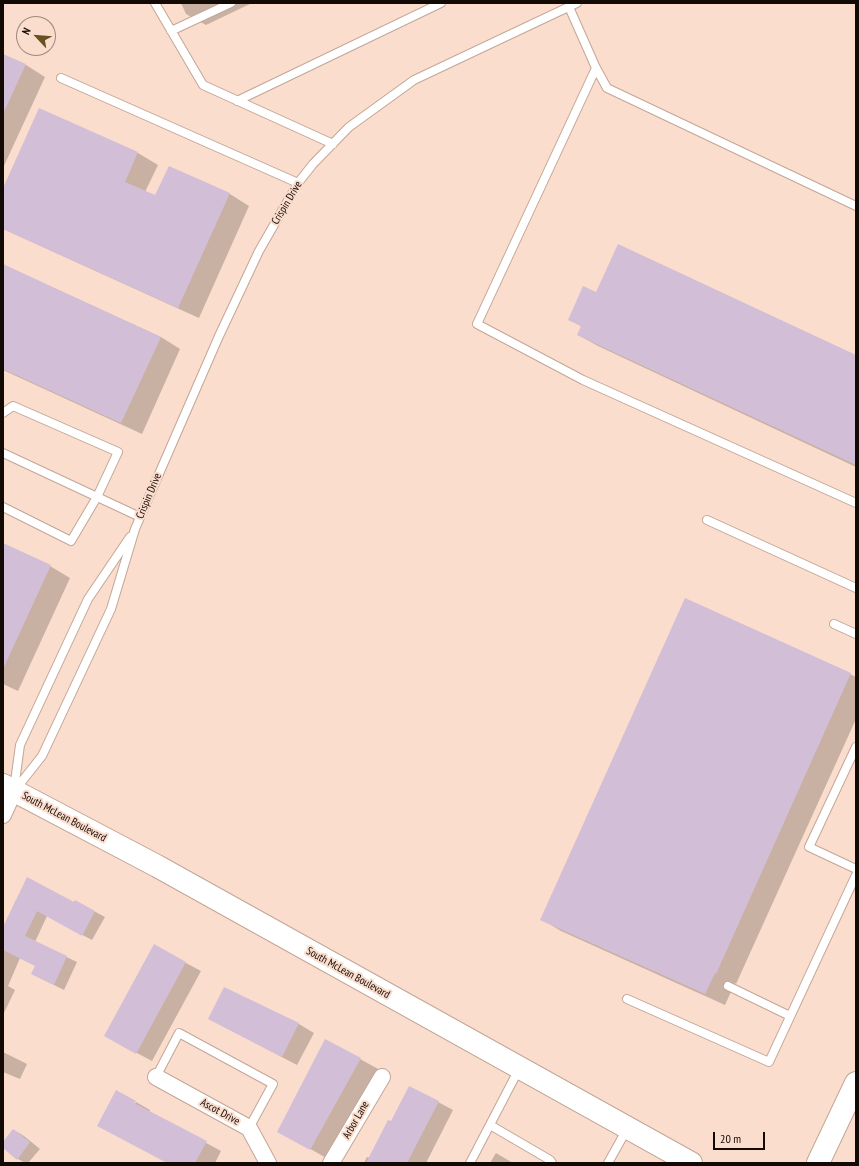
<!DOCTYPE html>
<html>
<head>
<meta charset="utf-8">
<style>
	body { margin:0 }
	#map { position:relative; width:859px; height:1166px; overflow:hidden; background:#faddcc; font-family:"PT Sans Narrow",sans-serif }
	canvas { display:block }
	.frame { position:absolute; inset:0; border:4px solid #140a05; pointer-events:none }
	.north { position:absolute; left:16px; top:16px; width:40px; height:40px; box-sizing:border-box; background:#faddcc; border:1px solid #9e897c; border-radius:50%; rotate:296deg; font-size:11px; font-weight:700; line-height:16px; text-align:center; color:#140a05 }
	.north::after { content:''; display:block; margin:auto; width:14px; height:18px; background:#675221; clip-path:polygon(50% 0,100% 100%,50% 72%,0 100%) }
	.scale { position:absolute; left:713px; top:1132px; width:52px; height:18px; box-sizing:border-box; border:2px solid #140a05; border-top:0; padding-left:5px; font-size:12px; line-height:14px; white-space:nowrap; color:#140a05; -webkit-text-stroke:3px #faddcc; paint-order:stroke }
</style>
</head>
<body>
<div id="map">
<canvas width="859" height="1166"></canvas>
<div class="frame"></div>
<div class="north">N</div>
<div class="scale">20 m</div>
</div>
<script>
const g = document.querySelector('canvas').getContext('2d');
g.lineJoin = 'round';
function fill(path, color) { g.fillStyle = color; g.fill(path, 'evenodd'); }
const toPath = rows => new Path2D(rows.map(r => 'M' + r).join(''));
function trace(path, color, width, dash) { g.strokeStyle = color; g.lineWidth = width; g.lineCap = dash ? 'butt' : 'round'; g.setLineDash(dash || []); g.stroke(path); }
function label(font, color, halo, rows, align = 'center') {
  g.font = font + ' "PT Sans Narrow",sans-serif'; g.lineWidth = 4; g.setLineDash([]); g.textBaseline = 'middle'; g.strokeStyle = halo; g.fillStyle = color; for (const [text, x, y, turn = 0] of rows) {
    g.save(); g.translate(x, y); g.rotate((+turn || 0) * Math.PI / 180); g.textAlign = isNaN(turn) ? turn : align; if (halo) g.strokeText(text, 0, 0); g.fillText(text, 0, 0); g.restore();
  }
}
fill(toPath([
	[181,3,252,3,206,25,186,14],
	[5,56,26,65,45,77,3,168,3,60],
	[40,109,138,153,158,165,145,192,156,197,169,167,230,194,249,206,199,318,3,229,3,191],
	[3,265,161,337,180,349,142,434,3,370],
	[596,293,856,356,856,467,598,346,578,335,582,327,569,319],
	[3,544,50,566,70,578,18,691,3,684],
	[850,674,856,677,856,719,736,984,735,983,725,1005,561,931,541,919],
	[16,900,74,903,75,901,105,917,92,940,47,916,35,942,77,962,64,990,32,974,36,966,20,958,8,986,15,990,3,1015,3,928],
	[154,946,201,971,152,1061,120,1044],
	[225,988,299,1024,314,1033,297,1065,209,1019],
	[3,1052,27,1064,20,1079,3,1072],
	[360,1059,380,1070,330,1160,296,1141],
	[136,1102,150,1110,149,1112,221,1151,215,1163,168,1163,132,1108],
	[438,1102,453,1110,426,1163,364,1163,367,1157,370,1158,391,1122],
	[14,1130,24,1136,40,1149,28,1163,25,1163,18,1159,3,1147,3,1144],
	[496,1153,513,1163,490,1163]
]), '#0003');
fill(toPath([
	[3,54,26,64,3,114],
	[39,108,138,152,125,182,155,195,169,166,230,193,178,308,3,229,3,188],
	[618,244,856,355,856,465,577,335,581,326,568,320,583,286,596,292],
	[3,264,161,337,121,423,3,369],
	[3,543,51,565,3,669],
	[685,598,851,673,716,974,715,973,705,994,540,920],
	[27,877,74,902,75,900,95,911,82,936,37,911,25,936,67,956,54,985,31,974,35,966,3,950,3,927],
	[154,944,186,962,136,1054,104,1036],
	[224,987,299,1023,282,1057,208,1019],
	[325,1039,361,1058,310,1150,277,1132],
	[409,1086,439,1101,407,1163,366,1163,388,1120,391,1121],
	[116,1090,136,1101,134,1103,207,1141,195,1163,167,1163,97,1126],
	[13,1129,30,1142,17,1160,3,1148,3,1142]
]), '#d3bed7');
const service = toPath([
	[155,3,203,85,333,144],
	[569,7,596,68,607,88,856,206],
	[171,31,231,3],
	[596,68,477,324,583,380,856,503],
	[61,78,298,183],
	[237,101,441,3],
	[3,413,13,406,118,452,97,497,71,541,3,507],
	[3,453,140,517],
	[707,520,856,588],
	[834,624,856,634],
	[856,747,809,847,856,869],
	[14,789,20,745,88,599,130,537],
	[15,790,42,756,111,609,135,529,219,336,259,251,298,183,313,164,349,127,414,80,577,3],
	[728,986,790,1016],
	[627,999,769,1062,856,875],
	[156,1077,179,1033,273,1084,249,1128],
	[490,1125,550,1160,552,1163],
	[470,1163,519,1069],
	[608,1163,627,1129]
]);
const minor = toPath([
	[3,815,14,791],
	[156,1077,249,1128,268,1163],
	[331,1163,382,1077]
]);
const secondary = toPath([
	[3,785,157,866,691,1163],
	[818,1163,856,1083]
]);
trace(service, '#c2a696', 10);
trace(minor, '#c2a696', 18);
trace(secondary, '#c2a696', 24);
trace(service, '#fff', 8);
trace(minor, '#fff', 16);
trace(secondary, '#fff', 22);
label('11px', '#140a05', '#faddcc', [
	["Crispin Drive",287,203,-59],
	["Crispin Drive",149,496,-67],
	["South McLean Boulevard",64,817,28],
	["South McLean Boulevard",348,973,29],
	["Ascot Drive",220,1112,29],
	["Arbor Lane",356,1120,-60]
]);
</script>
</body>
</html>
